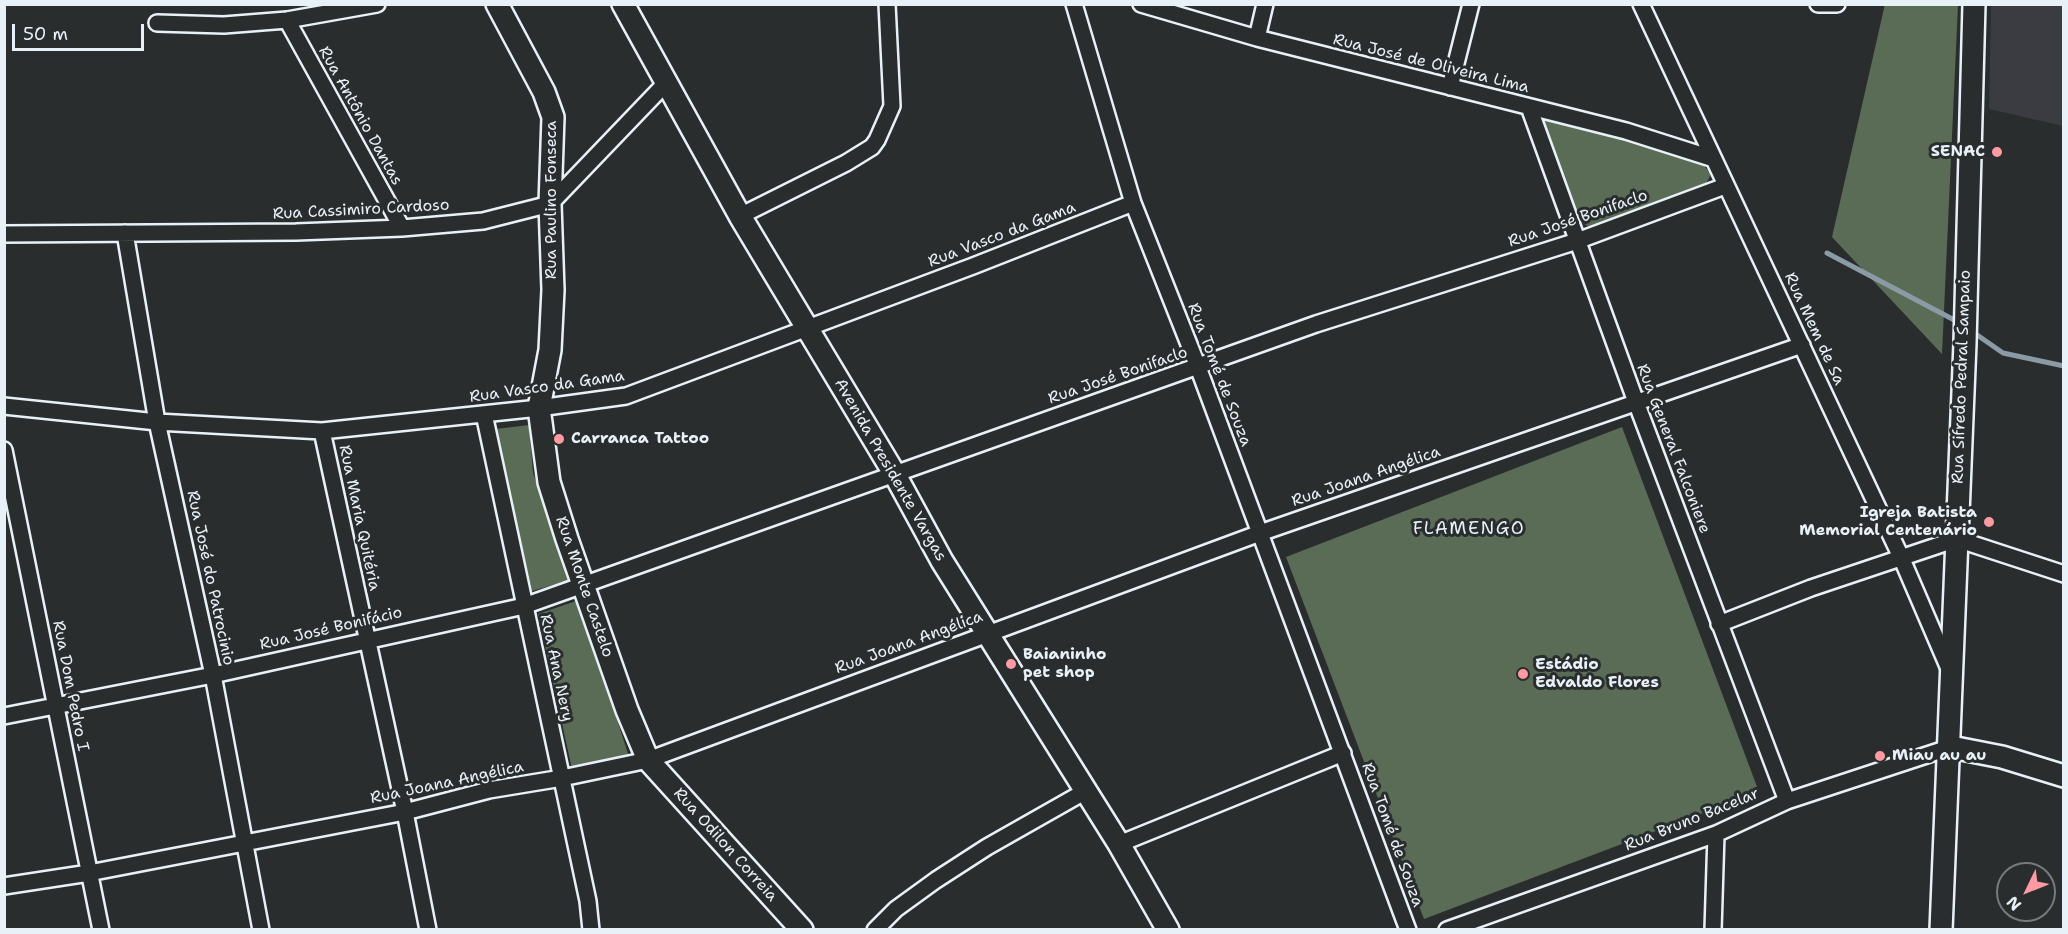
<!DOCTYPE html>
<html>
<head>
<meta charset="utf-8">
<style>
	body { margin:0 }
	#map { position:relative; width:2068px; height:934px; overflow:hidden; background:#2a2d2e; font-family:"Shantell Sans",sans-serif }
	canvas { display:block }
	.frame { position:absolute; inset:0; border:6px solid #e8f1f8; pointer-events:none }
	.north { position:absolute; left:1996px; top:862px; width:60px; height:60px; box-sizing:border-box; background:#2a2d2e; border:2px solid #767b7f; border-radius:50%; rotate:227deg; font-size:16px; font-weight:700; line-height:24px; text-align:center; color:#e8f1f8 }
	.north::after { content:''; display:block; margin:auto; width:21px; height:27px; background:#ff9aa2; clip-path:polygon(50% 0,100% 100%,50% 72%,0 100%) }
	.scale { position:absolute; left:12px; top:24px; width:132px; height:27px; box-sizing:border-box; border:3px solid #e8f1f8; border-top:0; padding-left:8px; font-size:18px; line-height:21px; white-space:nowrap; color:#e8f1f8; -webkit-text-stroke:4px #2a2d2e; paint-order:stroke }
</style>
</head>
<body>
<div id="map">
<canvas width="2068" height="934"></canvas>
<div class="frame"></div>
<div class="north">N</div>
<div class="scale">50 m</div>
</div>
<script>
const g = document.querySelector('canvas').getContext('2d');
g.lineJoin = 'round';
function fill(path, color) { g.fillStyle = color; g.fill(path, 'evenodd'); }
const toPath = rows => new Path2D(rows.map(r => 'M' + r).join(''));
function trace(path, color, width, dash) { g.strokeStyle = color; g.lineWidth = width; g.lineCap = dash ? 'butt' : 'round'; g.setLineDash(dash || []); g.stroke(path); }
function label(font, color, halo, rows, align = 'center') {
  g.font = font + ' "Shantell Sans",sans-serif'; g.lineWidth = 6; g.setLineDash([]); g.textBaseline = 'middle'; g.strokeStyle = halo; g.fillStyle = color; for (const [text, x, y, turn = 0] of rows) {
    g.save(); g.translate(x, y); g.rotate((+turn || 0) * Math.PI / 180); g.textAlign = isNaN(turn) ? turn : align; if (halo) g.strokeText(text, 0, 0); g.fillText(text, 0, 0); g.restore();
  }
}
fill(toPath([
	[1991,5,2063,5,2063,126,1989,109]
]), '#3b3c42');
fill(toPath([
	[1885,4,1958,5,1942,354,1832,237],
	[1543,119,1563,123,1699,160,1711,174,1706,184,1607,223,1588,226,1577,220],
	[529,425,533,473,570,580,532,591,496,429],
	[1622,427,1759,792,1424,919,1286,557],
	[579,600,629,757,572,769,538,614]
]), '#5a6c56');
trace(toPath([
	[1827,253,1960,323],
	[1970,330,2003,353,2064,366]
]), '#8a9ba6', 5);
const street = toPath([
	[1074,4,1133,203,1198,367,1408,930],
	[1141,4,1257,38,1626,131,1711,158],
	[1641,4,1901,557,1950,671],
	[1818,4,1837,4],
	[287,20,402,228],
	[157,23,224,25,287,20,377,4],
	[1257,38,1265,4],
	[1450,87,1471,4],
	[1529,107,1636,402,1787,801],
	[740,216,846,163,872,147,877,140,892,106,887,4],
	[125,233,157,422,213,675,261,930],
	[4,234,296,232,402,228,483,221,550,204,665,84],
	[4,406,157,422,322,431,539,408,626,396,973,266,1133,203],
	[484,414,588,901,591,930],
	[322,431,405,812,428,930],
	[4,450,101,930],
	[1719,624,1811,588,1957,539,2064,574],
	[4,716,213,675,524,606,1316,324,1577,241,1725,186],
	[1119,844,1343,753],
	[4,886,89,873,405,812,489,790,562,778,648,760,1260,533,1802,345],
	[875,930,896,909,936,880,987,847,1084,792],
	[1447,930,1716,834,1787,801,1951,747],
	[1713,930,1716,834]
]);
const secondary = toPath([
	[497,4,544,92,553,117,550,204,553,290,550,350,539,408,549,482,567,539,627,710,648,760,802,930],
	[623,4,740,216,894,473,942,561,1119,844,1168,930],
	[1951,747,2002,757,2064,776],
	[1941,930,1965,343,1974,4]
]);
trace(street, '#e8f1f8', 20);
trace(secondary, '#e8f1f8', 26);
trace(street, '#2a2d2e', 15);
trace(secondary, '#2a2d2e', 21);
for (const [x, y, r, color] of [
	[1997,152,6,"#ff9aa2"],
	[559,439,6,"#ff9aa2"],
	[1989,522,6,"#ff9aa2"],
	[1011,664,6,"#ff9aa2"],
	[1523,674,6,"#ff9aa2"],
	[1880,756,6,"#ff9aa2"]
]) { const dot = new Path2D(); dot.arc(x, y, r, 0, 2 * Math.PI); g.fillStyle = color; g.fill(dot); trace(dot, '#2a2d2e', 2); }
label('16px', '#e8f1f8', '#2a2d2e', [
	["Rua José de Oliveira Lima",1431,64,14],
	["Rua Antônio Dantas",360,116,61],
	["Rua Paulino Fonseca",552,200,-90],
	["Rua Cassimiro Cardoso",361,210,-3],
	["Rua José Bonifaclo",1578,219,-19],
	["Rua Vasco da Gama",1002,235,-21],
	["Rua Mem de Sa",1814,329,65],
	["Rua Tomé de Souza",1219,375,69],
	["Rua José Bonifaclo",1118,376,-19],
	["Rua Sifredo Pedral Sampaio",1962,377,-88],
	["Rua Vasco da Gama",547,387,-8],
	["Rua General Falconiere",1673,449,69],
	["Avenida Presidente Vargas",890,470,60],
	["Rua Joana Angélica",1366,477,-19],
	["Rua Maria Quitéria",359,518,78],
	["Rua José do Patrocinio",210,578,78],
	["Rua Monte Castelo",584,587,71],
	["Rua José Bonifácio",331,629,-13],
	["Rua Joana Angélica",909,643,-20],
	["Rua Ana Nery",556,668,78],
	["Rua Dom Pedro I",70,686,79],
	["Rua Joana Angélica",447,783,-12],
	["Rua Bruno Bacelar",1692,820,-22],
	["Rua Tomé de Souza",1392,835,70],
	["Rua Odilon Correia",725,845,48]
]);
label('bold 16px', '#e8f1f8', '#2a2d2e', [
	["SENAC",1985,152,"right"],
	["Carranca Tattoo",571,439],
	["Igreja Batista",1977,513,"right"],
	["Memorial Centenário",1977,531,"right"],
	["Baianinho",1023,655],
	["pet shop",1023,673],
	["Estádio",1535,665],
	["Edvaldo Flores",1535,683],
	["Miau au au",1892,756]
], 'left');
g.letterSpacing = '1.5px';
label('18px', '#e8f1f8', '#2a2d2e', [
	["FLAMENGO",1469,529]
]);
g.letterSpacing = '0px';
</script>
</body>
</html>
